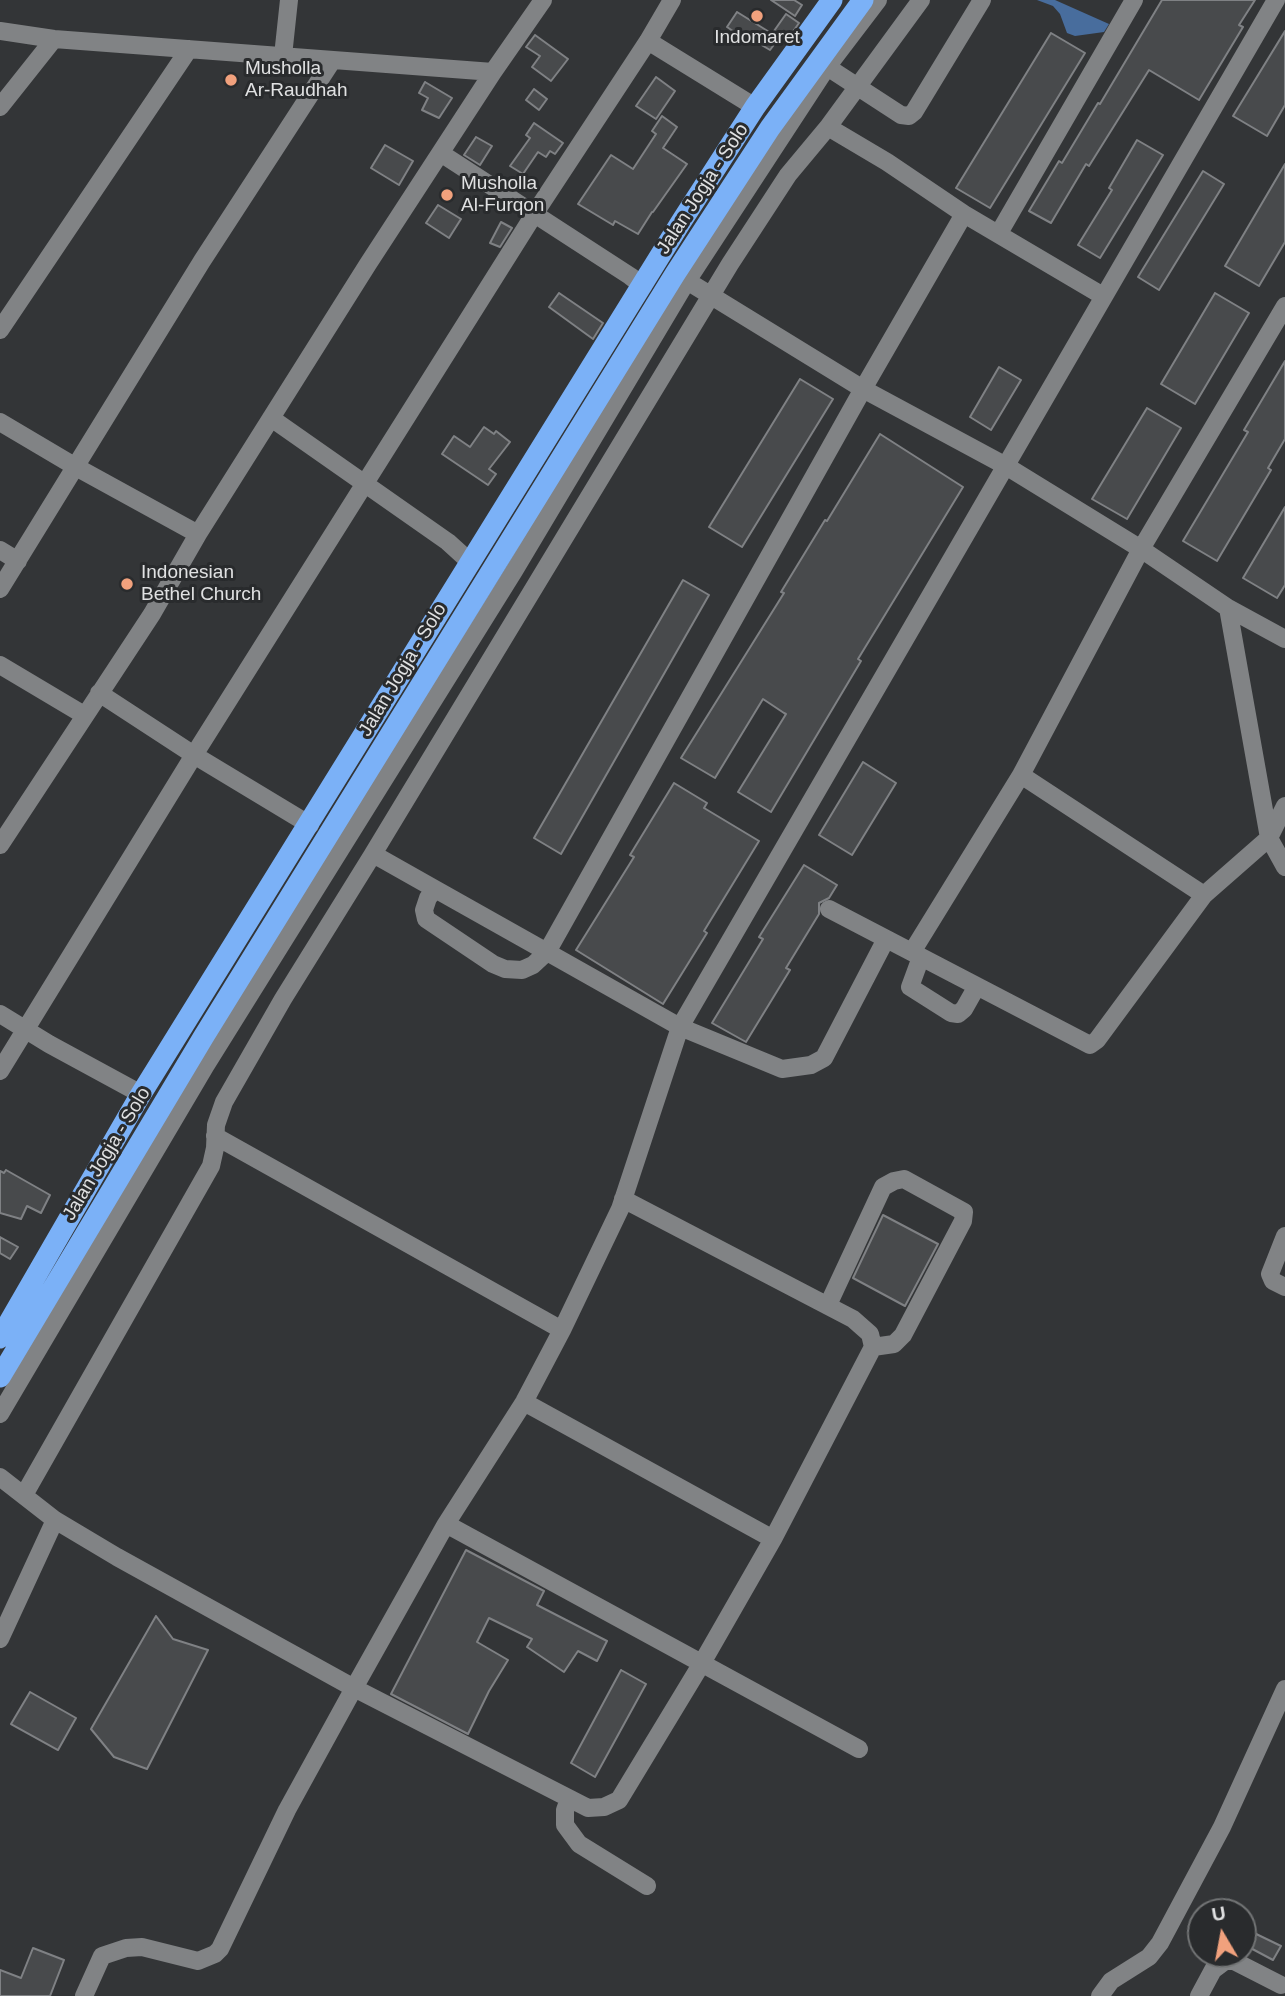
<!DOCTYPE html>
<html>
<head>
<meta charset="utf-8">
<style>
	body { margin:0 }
	#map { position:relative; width:1285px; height:1996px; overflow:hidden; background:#333537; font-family:Arial,sans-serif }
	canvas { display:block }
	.north { position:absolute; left:1187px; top:1898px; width:70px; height:70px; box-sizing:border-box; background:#292b2d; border:2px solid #727475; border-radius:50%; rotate:350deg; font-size:19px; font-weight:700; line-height:28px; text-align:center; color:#e0e1e2 }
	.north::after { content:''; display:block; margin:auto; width:24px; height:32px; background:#f1a17d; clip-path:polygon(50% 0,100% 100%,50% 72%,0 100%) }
</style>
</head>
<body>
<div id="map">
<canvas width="1285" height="1996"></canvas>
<div class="north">U</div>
</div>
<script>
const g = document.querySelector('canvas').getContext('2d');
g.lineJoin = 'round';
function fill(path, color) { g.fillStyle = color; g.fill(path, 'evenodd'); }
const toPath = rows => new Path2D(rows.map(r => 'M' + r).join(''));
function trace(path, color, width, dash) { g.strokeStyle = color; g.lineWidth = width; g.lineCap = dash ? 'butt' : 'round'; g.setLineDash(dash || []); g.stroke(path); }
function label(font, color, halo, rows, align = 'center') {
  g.font = font + ' Arial,sans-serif'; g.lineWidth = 6; g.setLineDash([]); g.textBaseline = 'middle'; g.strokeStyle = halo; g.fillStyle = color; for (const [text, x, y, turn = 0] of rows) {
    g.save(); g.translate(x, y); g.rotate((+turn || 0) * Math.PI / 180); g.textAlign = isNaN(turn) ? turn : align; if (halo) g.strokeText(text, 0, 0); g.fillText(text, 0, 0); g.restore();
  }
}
fill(toPath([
	[1037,0,1055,0,1109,24,1104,32,1075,36,1067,33,1060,14,1053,6]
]), '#486d9d');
const building = toPath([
	[771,0,794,0,802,5,795,16,771,0],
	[1162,0,1255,0,1239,25,1243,27,1199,100,1149,70,1089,166,1086,164,1051,223,1029,211,1059,161,1062,163,1098,103,1100,104,1162,0],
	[737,12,779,38,770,50,748,37,746,40,727,27,737,12],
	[786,14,799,23,787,40,774,31,786,14],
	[1285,31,1285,105,1267,136,1233,116,1285,31],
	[1051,33,1085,53,990,208,956,188,1051,33],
	[535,35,568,59,551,81,532,67,540,56,526,47,535,35],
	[656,77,675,91,656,119,636,106,656,77],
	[425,82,452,98,439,118,422,110,428,98,419,93,425,82],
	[534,89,547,99,539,110,526,100,534,89],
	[662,116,677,127,663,148,687,164,653,212,652,212,638,234,615,221,613,225,578,204,611,155,633,169,656,134,652,131,662,116],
	[534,123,563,143,555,154,550,151,546,157,538,152,523,174,510,166,530,138,526,135,534,123],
	[476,137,492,146,480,165,464,155,476,137],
	[1137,140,1163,155,1100,258,1078,245,1112,190,1109,188,1137,140],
	[385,145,413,161,399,185,371,168,385,145],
	[1285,164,1285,242,1259,286,1225,266,1285,164],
	[1203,171,1224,184,1159,290,1138,277,1203,171],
	[438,205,461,219,449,238,426,223,438,205],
	[501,222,512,228,500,247,490,243,501,222],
	[559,293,603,323,593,339,549,307,559,293],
	[1215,293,1249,313,1195,404,1161,384,1215,293],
	[1285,361,1285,439,1268,468,1271,470,1217,561,1183,541,1248,432,1244,430,1285,361],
	[999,367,1021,380,991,430,970,417,999,367],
	[800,379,833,399,742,547,709,527,800,379],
	[1147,408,1181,428,1127,519,1092,499,1147,408],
	[484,427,494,434,496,431,510,442,489,469,496,474,488,485,442,454,454,436,470,447,484,427],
	[880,434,963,487,858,659,861,661,771,812,738,792,786,714,784,713,763,699,715,778,681,758,784,593,781,592,825,520,827,521,880,434],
	[1285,507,1285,585,1277,598,1243,578,1285,507],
	[683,580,709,595,561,854,534,838,683,580],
	[863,762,896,783,852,855,819,835,863,762],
	[674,783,707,803,704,808,759,841,704,931,707,933,663,1004,576,950,634,857,630,855,674,783],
	[804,865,837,885,829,898,819,903,819,914,786,968,790,970,746,1042,712,1023,763,939,759,937,804,865],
	[6,1170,50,1195,41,1213,27,1206,21,1219,0,1213,0,1171,4,1173,6,1170],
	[883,1215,938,1244,905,1306,853,1278,883,1215],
	[0,1237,18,1247,10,1259,0,1253,0,1237],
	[466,1550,544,1591,537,1605,607,1641,597,1661,578,1651,564,1672,527,1647,532,1639,489,1618,477,1642,508,1660,489,1691,468,1734,391,1694,466,1550],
	[156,1616,173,1639,208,1650,147,1769,114,1757,91,1729,156,1616],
	[621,1670,646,1684,595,1777,571,1763,621,1670],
	[30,1692,76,1718,58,1750,11,1724,30,1692],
	[1250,1931,1281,1946,1273,1960,1243,1944,1250,1931],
	[33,1948,64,1960,50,1996,0,1996,0,1970,21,1978,33,1948]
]);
fill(building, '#484a4c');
trace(building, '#7f8184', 2);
trace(toPath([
	[921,0,828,127,887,162,964,214,1103,296],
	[0,31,54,39,493,72],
	[648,41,755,107],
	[283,56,289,0],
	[818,61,901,115,909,116,914,112,982,0],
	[0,107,54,39],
	[442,154,630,276,643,286],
	[999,233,1134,0],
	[679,276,863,389,1006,466,1141,549,1228,608,1285,639],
	[0,330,189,49],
	[271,418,448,542,470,562],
	[0,422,76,467,198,534],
	[0,550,18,561],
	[0,589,202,261,332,61],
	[1228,608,1269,838,1285,806],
	[0,665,84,715],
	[99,693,194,755,310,825],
	[1021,775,1204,895],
	[0,845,152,614,198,534,368,264,493,72,543,0],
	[435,889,428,898,424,910,426,919,493,964,505,969,522,970,533,965,547,952,435,889,373,854,730,264,788,175,828,127],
	[829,909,1090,1045,1097,1040,1204,895,1269,838,1285,867],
	[886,939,824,1058,811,1065,782,1069,680,1027,1276,0],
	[912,952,1021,775,1141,549,1285,306],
	[921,957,910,987,951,1013,958,1014,964,1009,977,986],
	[0,1014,49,1044,141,1094],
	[0,1071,194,755,535,213,648,41,672,0],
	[1285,1236,1270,1274,1273,1281,1285,1287],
	[828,1305,883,1187,894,1181,904,1179,964,1212,963,1221,903,1335,894,1344,873,1347],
	[562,1330,620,1209,680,1027,547,952,863,389,964,214],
	[524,1402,773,1539],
	[0,1414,206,1065,514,571,687,281,827,67,878,0],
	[0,1477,55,1520,117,1557,354,1688,446,1524,524,1402,562,1330,215,1136],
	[24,1495,211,1166,215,1148,216,1125,224,1102,283,999,373,854],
	[446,1524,859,1749],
	[0,1639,55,1520],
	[569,1799,565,1810,565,1825,579,1844,647,1886],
	[84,1996,102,1956,126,1948,142,1947,198,1961,215,1954,220,1949,287,1810,354,1688,588,1808,604,1807,619,1800,702,1663,773,1539,873,1347,870,1334,853,1319,623,1199],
	[1100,1996,1111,1981,1149,1957,1160,1943,1222,1827,1285,1689],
	[1199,1996,1213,1970,1225,1961,1234,1961,1281,1985]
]), '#818385', 18);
trace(toPath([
	[0,1338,141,1094,681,222,755,107,832,0],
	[0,1377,204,1036,675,274,770,128,863,0]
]), '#7bb1f7', 21);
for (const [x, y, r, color] of [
	[757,16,7,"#f1a17d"],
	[231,80,7,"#f1a17d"],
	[447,195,7,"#f1a17d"],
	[127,584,7,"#f1a17d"]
]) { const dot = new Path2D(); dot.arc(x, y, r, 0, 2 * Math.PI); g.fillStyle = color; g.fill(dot); trace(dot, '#292b2d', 2.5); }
label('19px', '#e0e1e2', '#292b2d', [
	["Indomaret",757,38,"center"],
	["Musholla",245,69],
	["Ar-Raudhah",245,91],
	["Musholla",461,184],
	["Al-Furqon",461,206],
	["Indonesian",141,573],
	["Bethel Church",141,595]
], 'left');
label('19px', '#e0e1e2', '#292b2d', [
	["Jalan Jogja - Solo",703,189,-57],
	["Jalan Jogja - Solo",403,670,-59],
	["Jalan Jogja - Solo",107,1154,-59]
]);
</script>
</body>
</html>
